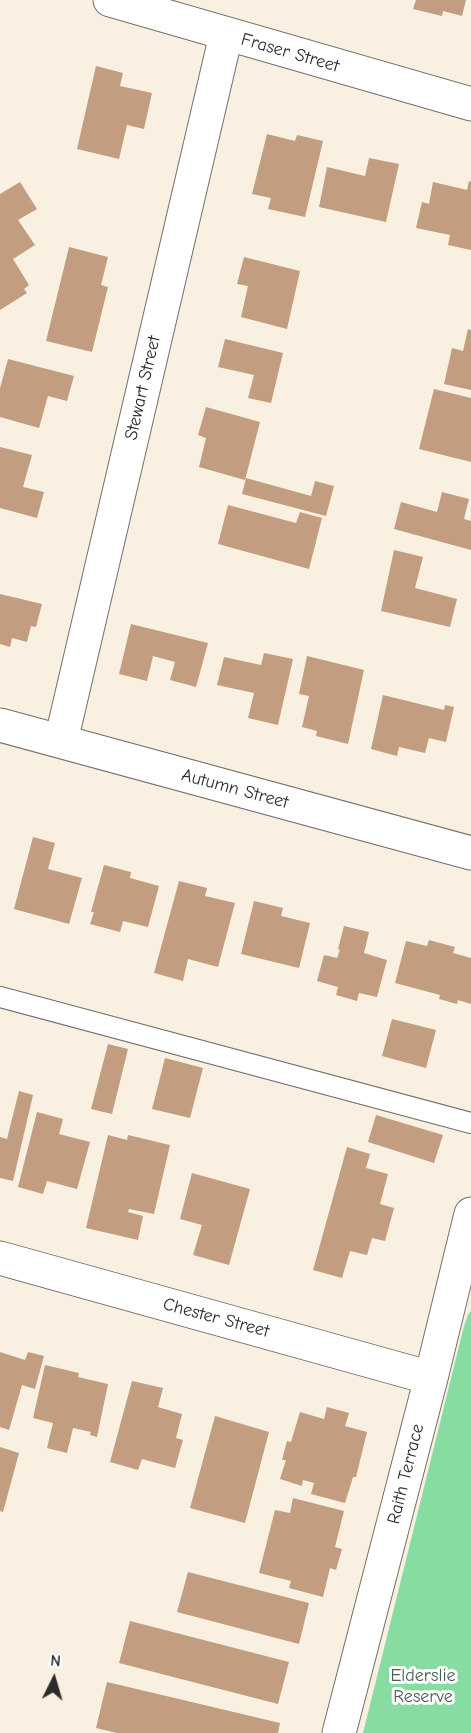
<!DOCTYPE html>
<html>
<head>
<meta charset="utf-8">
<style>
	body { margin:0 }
	#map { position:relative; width:471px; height:1733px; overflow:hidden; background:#f9f0e2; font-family:"Comic Neue",sans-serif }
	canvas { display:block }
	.north { position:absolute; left:24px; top:1649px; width:60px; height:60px; -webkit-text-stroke:4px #fff; paint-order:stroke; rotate:5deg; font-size:16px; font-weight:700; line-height:24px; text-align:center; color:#2b2b2b }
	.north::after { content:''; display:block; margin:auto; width:21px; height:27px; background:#2b2b2b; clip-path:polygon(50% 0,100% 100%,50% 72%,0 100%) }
</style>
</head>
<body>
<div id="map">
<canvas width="471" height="1733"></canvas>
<div class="north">N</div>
</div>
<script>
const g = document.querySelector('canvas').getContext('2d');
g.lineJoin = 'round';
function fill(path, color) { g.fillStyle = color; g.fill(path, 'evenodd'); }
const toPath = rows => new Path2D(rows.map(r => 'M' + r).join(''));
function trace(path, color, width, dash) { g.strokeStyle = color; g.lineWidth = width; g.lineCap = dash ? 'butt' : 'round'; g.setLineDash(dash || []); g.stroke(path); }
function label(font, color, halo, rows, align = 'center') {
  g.font = font + ' "Comic Neue",sans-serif'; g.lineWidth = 6; g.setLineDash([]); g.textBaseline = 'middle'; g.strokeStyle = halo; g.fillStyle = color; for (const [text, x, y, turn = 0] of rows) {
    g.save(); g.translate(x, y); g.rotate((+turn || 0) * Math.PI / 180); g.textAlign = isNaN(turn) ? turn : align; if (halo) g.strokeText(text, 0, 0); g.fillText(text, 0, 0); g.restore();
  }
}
fill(toPath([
	[471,1311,471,1733,363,1733,464,1326,468,1315]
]), '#87dda1');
fill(toPath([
	[416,0,466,0,462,16,443,11,442,16,413,9],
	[96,66,123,73,120,86,152,93,144,129,127,125,119,159,77,149],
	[267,134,295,141,297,135,323,141,305,217,268,209,271,198,252,194],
	[369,158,399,164,386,222,319,207,327,167,365,176],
	[469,181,471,182,471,250,448,245,450,235,416,228,422,202,429,204,433,182,467,190],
	[20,182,37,209,18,220,35,245,13,259,29,285,24,289,27,293,0,310,0,194],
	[69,247,108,257,101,285,108,287,92,352,46,341],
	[244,257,300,271,287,329,241,317,248,286,237,284],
	[468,329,471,330,471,390,444,384,452,348,463,351],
	[225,339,283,353,271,403,248,398,254,375,218,367],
	[8,359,74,376,67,401,48,396,39,428,0,417,0,388],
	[434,389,471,398,471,462,419,449],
	[206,407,260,422,245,480,199,467,206,438,198,435],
	[0,447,32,455,23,487,44,492,37,518,0,508],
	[246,478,311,496,315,481,334,486,326,516,242,494],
	[442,492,469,499,464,519,471,521,471,550,394,529,401,502,437,512],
	[228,505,296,523,300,512,322,518,309,569,218,544],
	[394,550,423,557,415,588,457,599,450,627,381,611],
	[0,594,42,604,36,627,31,626,27,642,12,638,10,647,0,644],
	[131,624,208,643,196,687,170,680,175,662,153,656,147,681,119,674],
	[264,653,293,659,278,725,248,718,254,693,217,685,224,657,261,665],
	[307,656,364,670,348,744,316,736,317,731,302,727,309,696,299,694],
	[383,695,444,710,445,705,454,707,446,742,429,738,425,753,399,747,397,756,371,749],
	[33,837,55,843,48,869,82,878,69,924,14,909],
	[104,865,131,872,130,878,159,886,148,927,123,921,120,932,90,924,94,912,91,912],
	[179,881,207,888,205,896,235,903,218,967,188,959,183,981,154,973],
	[254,901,283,908,281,916,310,923,299,968,241,954],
	[344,926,369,932,364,953,387,960,377,997,359,993,357,1001,336,995,338,987,317,981,324,955,337,958,340,950,338,949],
	[429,940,455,947,453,953,471,958,471,1004,458,1000,457,1004,439,999,440,995,395,983,406,941,427,946],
	[392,1019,436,1030,426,1068,382,1056],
	[108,1044,128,1049,112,1114,91,1109],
	[165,1058,203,1068,190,1118,152,1109],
	[19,1091,33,1095,13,1181,0,1178,0,1137,7,1139],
	[37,1112,63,1119,59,1134,90,1142,77,1189,47,1181,43,1194,18,1187],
	[376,1115,443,1135,434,1163,368,1142],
	[108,1135,127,1140,128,1135,170,1145,154,1214,129,1209,128,1212,143,1216,138,1240,86,1228],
	[347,1147,370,1154,366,1168,388,1174,380,1204,394,1208,385,1241,372,1238,367,1255,350,1251,342,1278,313,1270],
	[192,1173,250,1189,229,1265,193,1255,202,1225,180,1219],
	[0,1352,25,1360,28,1352,44,1356,35,1389,22,1385,9,1430,0,1427],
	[45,1365,79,1373,78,1377,108,1384,97,1437,90,1435,91,1432,73,1428,67,1453,47,1448,53,1423,33,1418],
	[132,1381,163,1388,158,1407,182,1414,176,1438,183,1440,175,1468,142,1459,138,1470,110,1462],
	[327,1407,349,1413,345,1426,367,1432,356,1477,353,1477,345,1503,311,1494,314,1483,303,1480,302,1486,280,1479,286,1460,282,1460,287,1441,291,1442,300,1412,324,1419],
	[215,1416,269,1432,245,1523,190,1508],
	[0,1447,19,1453,3,1512,0,1511],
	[293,1498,344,1511,335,1547,342,1549,336,1570,330,1568,323,1597,289,1588,291,1581,259,1573,275,1510,290,1513],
	[188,1572,309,1603,299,1644,177,1612],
	[130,1621,289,1662,278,1704,119,1663],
	[107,1682,280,1723,278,1733,117,1733,96,1728]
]), '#c29d7f');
const service = toPath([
	[0,997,471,1123]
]);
const minor = toPath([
	[110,0,471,104],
	[61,741,226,35],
	[0,1258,431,1378],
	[339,1733,431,1378,471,1214]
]);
const tertiary = toPath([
	[0,725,471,853]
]);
trace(service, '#73706b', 22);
trace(minor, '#73706b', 35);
trace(tertiary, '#73706b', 35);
trace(service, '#fff', 20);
trace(minor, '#fff', 33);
trace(tertiary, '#fff', 33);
label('18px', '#2b2b2b', '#fff', [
	["Fraser Street",290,53,16],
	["Stewart Street",143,388,-77],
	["Autumn Street",235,789,15],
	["Chester Street",216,1318,15],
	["Raith Terrace",406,1474,-76]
]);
label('18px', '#47604e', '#fff', [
	["Elderslie",423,1676],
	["Reserve",423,1697]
]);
</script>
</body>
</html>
